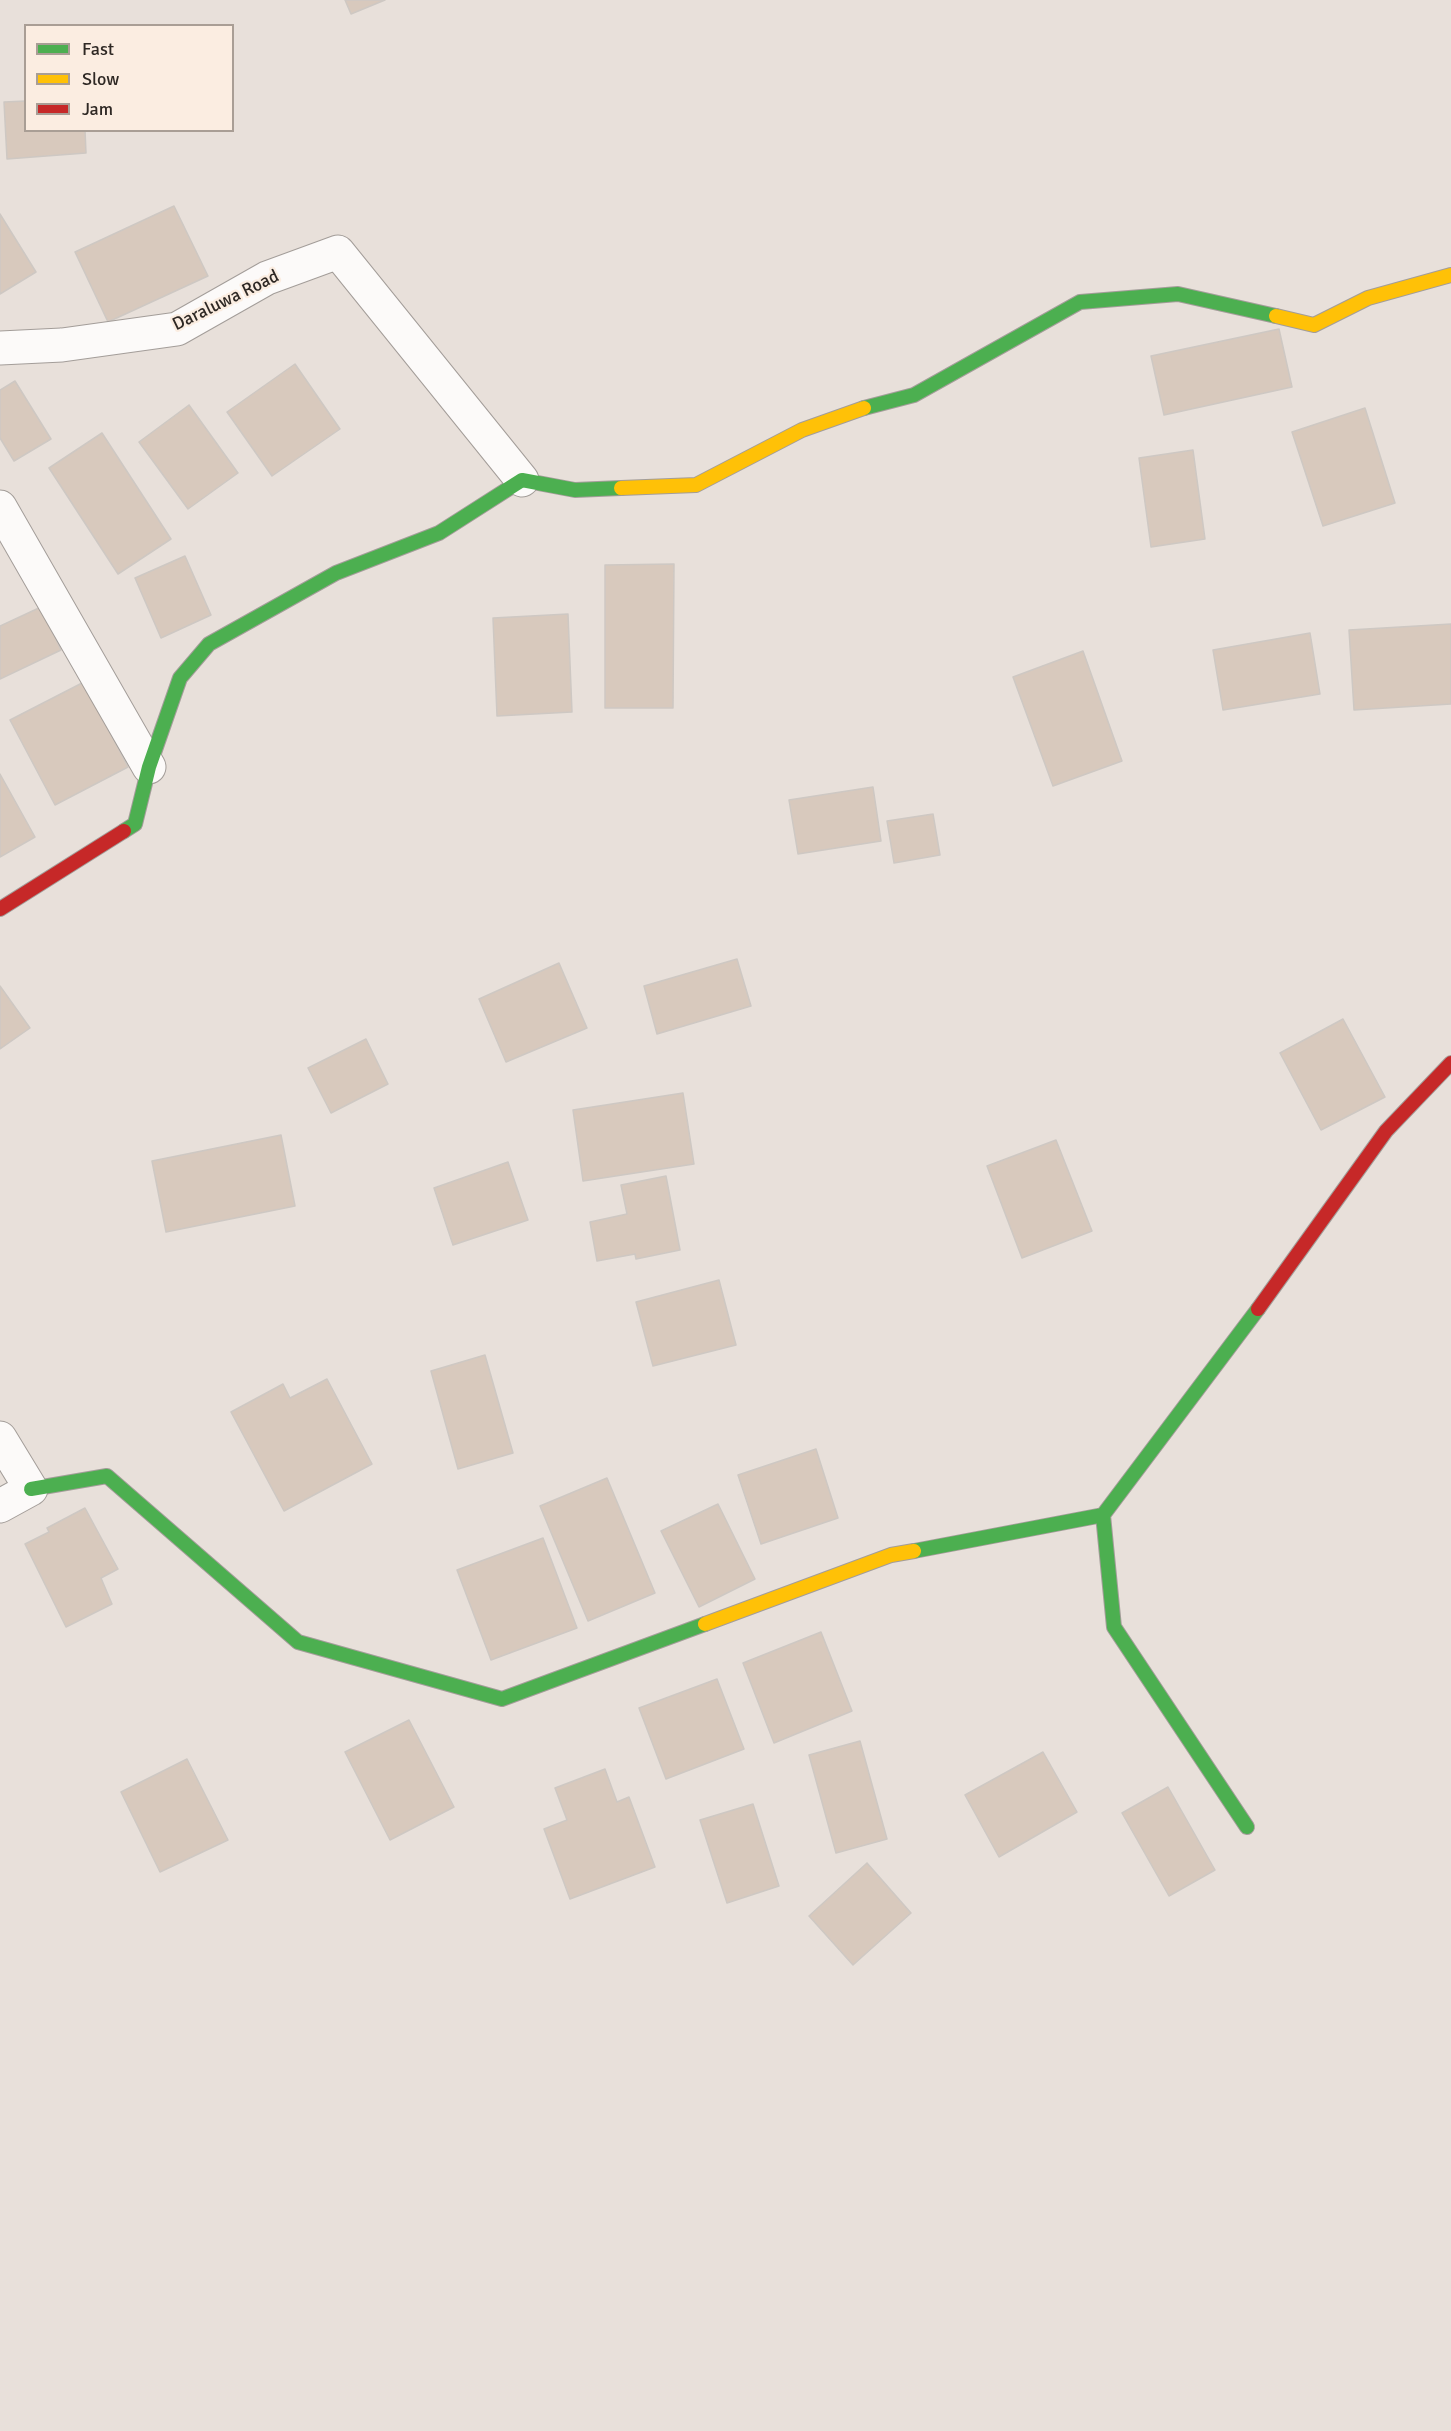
<!DOCTYPE html>
<html>
<head>
<meta charset="utf-8">
<style>
	body { margin:0 }
	#map { position:relative; width:1451px; height:2431px; overflow:hidden; background:#e8e0da; font-family:Signika,sans-serif }
	canvas { display:block }
	.legend { position:absolute; left:24px; top:24px; width:210px; height:108px; box-sizing:border-box; background:#fbede1; border:2px solid #a99e95; margin:0; padding:8px 10px; list-style:none; font-size:18px; color:#2e2824 }
	.legend li { display:flex; align-items:center; gap:12px; height:30px }
	.legend b { width:30px; border:2px solid #a99e95 }
</style>
</head>
<body>
<div id="map">
<canvas width="1451" height="2431"></canvas>
<ul class="legend">
<li><b style="height:8px;background:#4caf50"></b>Fast</li>
<li><b style="height:8px;background:#ffc107"></b>Slow</li>
<li><b style="height:8px;background:#c62828"></b>Jam</li>
</ul>
</div>
<script>
const g = document.querySelector('canvas').getContext('2d');
g.lineJoin = 'round';
function fill(path, color) { g.fillStyle = color; g.fill(path, 'evenodd'); }
const toPath = rows => new Path2D(rows.map(r => 'M' + r).join(''));
function trace(path, color, width, dash) { g.strokeStyle = color; g.lineWidth = width; g.lineCap = dash ? 'butt' : 'round'; g.setLineDash(dash || []); g.stroke(path); }
function label(font, color, halo, rows, align = 'center') {
  g.font = font + ' Signika,sans-serif'; g.lineWidth = 4.5; g.setLineDash([]); g.textBaseline = 'middle'; g.strokeStyle = halo; g.fillStyle = color; for (const [text, x, y, turn = 0] of rows) {
    g.save(); g.translate(x, y); g.rotate((+turn || 0) * Math.PI / 180); g.textAlign = isNaN(turn) ? turn : align; if (halo) g.strokeText(text, 0, 0); g.fillText(text, 0, 0); g.restore();
  }
}
const building = toPath([
	[345,0,385,0,351,14,345,0],
	[26,101,26,130,85,130,86,153,7,159,4,102,26,101],
	[174,206,208,276,108,322,75,252,174,206],
	[0,214,36,272,0,294,0,214],
	[1279,329,1292,387,1164,415,1151,356,1279,329],
	[295,364,340,429,272,476,227,412,295,364],
	[15,381,51,439,14,461,0,438,0,390,15,381],
	[189,405,238,473,188,509,139,442,189,405],
	[1365,408,1395,503,1323,526,1292,432,1365,408],
	[102,433,171,539,118,574,49,468,102,433],
	[1193,450,1205,539,1151,547,1139,458,1193,450],
	[185,556,211,615,161,638,135,578,185,556],
	[674,564,673,708,605,708,605,565,674,564],
	[41,607,61,650,0,679,0,626,41,607],
	[568,614,572,712,497,716,493,618,568,614],
	[1451,624,1451,704,1354,710,1349,630,1451,624],
	[1310,633,1320,694,1223,710,1213,650,1310,633],
	[1083,651,1122,761,1053,786,1013,677,1083,651],
	[84,682,128,767,55,805,10,720,84,682],
	[0,774,35,837,0,857,0,774],
	[873,787,881,841,798,854,789,800,873,787],
	[933,814,940,855,894,863,887,821,933,814],
	[737,959,751,1006,657,1034,644,986,737,959],
	[559,963,587,1028,506,1062,479,999,559,963],
	[0,986,30,1028,0,1049,0,986],
	[1343,1019,1385,1097,1321,1130,1280,1053,1343,1019],
	[366,1039,388,1084,331,1113,308,1068,366,1039],
	[683,1093,694,1164,583,1181,573,1110,683,1093],
	[281,1135,295,1206,166,1232,152,1161,281,1135],
	[1056,1140,1092,1231,1022,1258,987,1166,1056,1140],
	[508,1162,528,1220,453,1245,434,1188,508,1162],
	[666,1176,680,1250,636,1259,635,1254,597,1261,590,1222,627,1214,621,1185,666,1176],
	[719,1280,736,1345,653,1366,636,1302,719,1280],
	[485,1355,513,1453,458,1469,431,1371,485,1355],
	[327,1379,372,1464,284,1511,231,1412,283,1384,290,1398,327,1379],
	[816,1449,838,1518,761,1544,738,1475,816,1449],
	[607,1478,655,1593,588,1621,540,1506,607,1478],
	[718,1504,755,1579,699,1607,661,1531,718,1504],
	[85,1508,118,1569,101,1578,112,1604,66,1627,25,1544,49,1532,47,1528,85,1508],
	[543,1538,577,1628,491,1660,457,1570,543,1538],
	[821,1632,852,1711,774,1743,743,1663,821,1632],
	[717,1679,744,1749,666,1779,639,1708,717,1679],
	[409,1720,454,1807,390,1840,345,1752,409,1720],
	[860,1741,887,1839,836,1853,809,1755,860,1741],
	[1043,1752,1077,1812,999,1857,965,1795,1043,1752],
	[187,1759,228,1840,160,1872,121,1792,187,1759],
	[605,1769,617,1802,629,1797,655,1867,570,1899,544,1829,567,1820,555,1788,605,1769],
	[1168,1787,1215,1870,1169,1896,1122,1813,1168,1787],
	[753,1804,779,1886,727,1903,700,1820,753,1804],
	[867,1863,911,1913,853,1965,809,1916,867,1863]
]);
fill(building, '#d8c9bd');
trace(building, '#cec8c3', 1.5);
const street = toPath([
	[0,348,62,345,177,329,267,278,338,252,522,480],
	[0,507,149,767],
	[0,1438,31,1489,0,1506]
]);
const fast = toPath([
	[864,408,914,395,1080,302,1178,294,1276,316],
	[124,831,135,824,149,767,180,678,209,644,336,573,439,533,522,480,575,490,621,488],
	[31,1489,107,1476,298,1642,502,1699,705,1624],
	[914,1551,1103,1515],
	[1247,1827,1114,1627,1103,1515,1258,1309]
]);
const slow = toPath([
	[1276,316,1314,325,1368,298,1451,275],
	[621,488,696,485,802,430,864,408],
	[705,1624,891,1555,914,1551]
]);
const jam = toPath([
	[0,909,124,831],
	[1258,1309,1386,1131,1451,1063]
]);
trace(street, '#a39d99', 35);
trace(fast, '#a39d99', 16);
trace(slow, '#a39d99', 16);
trace(jam, '#a39d99', 16);
trace(street, '#fcfaf9', 33);
trace(fast, '#4caf50', 14);
trace(slow, '#ffc107', 14);
trace(jam, '#c62828', 14);
label('18px', '#2e2824', '#fbede1', [
	["Daraluwa Road",226,301,-26]
]);
</script>
</body>
</html>
